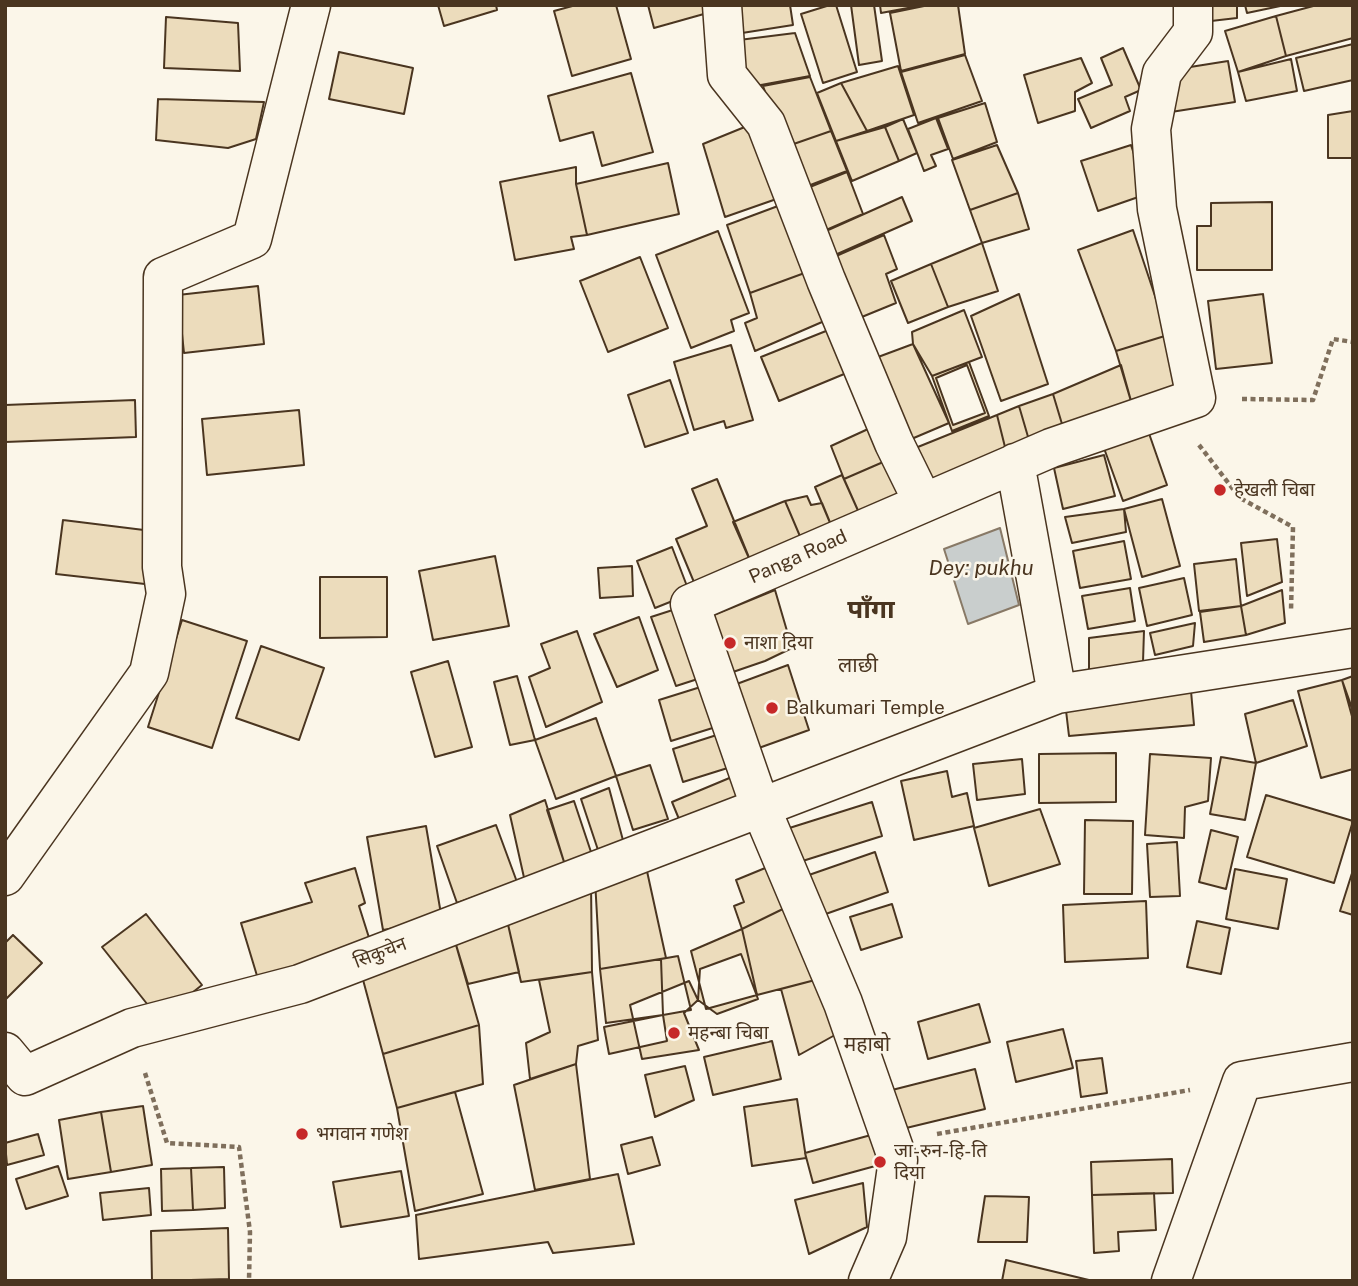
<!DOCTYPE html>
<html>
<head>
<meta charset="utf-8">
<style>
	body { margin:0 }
	#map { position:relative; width:1358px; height:1286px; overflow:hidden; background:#fbf6e9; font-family:"Public Sans",sans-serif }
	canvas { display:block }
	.frame { position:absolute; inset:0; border:7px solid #4a3520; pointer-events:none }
</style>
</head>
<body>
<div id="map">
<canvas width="1358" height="1286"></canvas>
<div class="frame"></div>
</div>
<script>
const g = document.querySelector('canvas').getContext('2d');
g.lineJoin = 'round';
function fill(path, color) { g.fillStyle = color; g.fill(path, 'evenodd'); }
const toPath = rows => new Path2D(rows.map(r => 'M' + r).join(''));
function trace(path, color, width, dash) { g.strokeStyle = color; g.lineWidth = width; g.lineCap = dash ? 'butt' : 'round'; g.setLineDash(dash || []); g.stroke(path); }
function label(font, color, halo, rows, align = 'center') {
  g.font = font + ' "Public Sans","Noto Sans Devanagari",sans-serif'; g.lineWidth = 5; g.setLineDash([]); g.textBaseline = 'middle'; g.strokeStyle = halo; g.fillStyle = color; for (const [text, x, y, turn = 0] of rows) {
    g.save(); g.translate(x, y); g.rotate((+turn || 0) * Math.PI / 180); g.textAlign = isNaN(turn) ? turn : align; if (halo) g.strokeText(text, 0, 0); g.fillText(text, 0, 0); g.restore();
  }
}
const water = toPath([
	[1000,528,1019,605,968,624,944,549,1000,528]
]);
fill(water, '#c9cecd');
trace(water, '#887966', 2);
const building = toPath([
	[438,5,496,5,497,10,444,26,438,5],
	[576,5,616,5,631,59,572,76,554,11,576,5],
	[648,5,709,5,711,12,654,28,648,5],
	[738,5,790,5,793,25,742,33,738,5],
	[830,5,836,5,857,72,823,83,801,14,830,5],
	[851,5,874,5,882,61,859,65,851,5],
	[880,5,924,5,881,13,880,5],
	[929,5,958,5,965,54,901,71,890,13,929,5],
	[1211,5,1237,5,1237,18,1211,21,1211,5],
	[1245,5,1285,5,1247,13,1245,5],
	[1317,5,1353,5,1353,38,1286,56,1276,16,1317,5],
	[1276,16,1286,56,1238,72,1225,31,1276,16],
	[166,17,238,23,240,71,164,68,166,17],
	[795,33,810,76,750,87,739,40,795,33],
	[1353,44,1353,80,1304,91,1296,58,1353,44],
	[1123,48,1141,90,1125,97,1130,111,1091,128,1078,99,1112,85,1101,58,1123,48],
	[339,52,413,68,404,114,329,99,339,52],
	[965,55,982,101,918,123,901,72,965,55],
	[1081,58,1092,83,1075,92,1075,111,1038,123,1024,75,1081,58],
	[1291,59,1297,91,1246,101,1238,72,1291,59],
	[1228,61,1235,102,1171,112,1165,71,1228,61],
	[898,66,914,115,867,131,841,83,898,66],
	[631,73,653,152,602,166,593,132,560,141,548,96,631,73],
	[810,77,831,131,785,147,763,86,810,77],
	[841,83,867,131,836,141,817,93,841,83],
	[158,99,264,102,256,139,228,148,156,140,158,99],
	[985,103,997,142,953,159,938,118,985,103],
	[1353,111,1353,158,1328,158,1328,115,1353,111],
	[936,118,948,149,931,155,936,166,924,171,908,129,936,118],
	[903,119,917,153,899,161,885,127,903,119],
	[757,122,785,196,725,217,703,144,757,122],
	[885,127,899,161,852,181,836,141,885,127],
	[831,131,847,171,800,189,785,147,831,131],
	[997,145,1018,193,970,210,952,160,997,145],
	[1131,145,1147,194,1098,211,1081,161,1131,145],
	[668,163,679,214,587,235,576,184,668,163],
	[576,167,576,184,587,235,571,237,574,249,515,260,500,182,576,167],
	[847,172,863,214,817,234,800,191,847,172],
	[1018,193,1029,229,982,243,970,210,1018,193],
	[902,197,912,221,826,259,817,235,902,197],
	[1272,202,1272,270,1197,270,1197,226,1211,226,1211,203,1272,202],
	[786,203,810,271,750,293,727,225,786,203],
	[1133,230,1168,335,1116,351,1078,250,1133,230],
	[718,231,749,313,731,320,734,331,691,348,656,255,718,231],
	[884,235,897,269,886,274,896,303,852,321,827,260,884,235],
	[982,243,998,291,948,307,931,264,982,243],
	[640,257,668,328,608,352,580,281,640,257],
	[931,264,948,307,908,323,891,281,931,264],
	[810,271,829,319,755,351,745,323,757,318,750,293,810,271],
	[258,286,264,344,184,353,178,295,258,286],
	[1019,294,1048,384,1001,401,971,316,1019,294],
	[1263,294,1272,363,1216,369,1208,301,1263,294],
	[964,310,982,357,932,376,913,344,912,332,964,310],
	[831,329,849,372,779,401,761,357,831,329],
	[1168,335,1186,392,1133,408,1116,351,1168,335],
	[913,344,949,423,902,443,870,360,913,344],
	[731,345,753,420,726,428,724,421,694,430,674,362,731,345],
	[969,362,989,416,952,431,932,376,969,362],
	[967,365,985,413,953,425,936,378,967,365],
	[1121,365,1133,408,1065,434,1053,394,1121,365],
	[670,380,688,433,645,447,628,395,670,380],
	[1053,394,1065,434,1031,447,1019,406,1053,394],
	[135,400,136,437,5,442,5,405,135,400],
	[1019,406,1031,447,1008,459,997,415,1019,406],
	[299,410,304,465,207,475,202,419,299,410],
	[997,415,1008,459,924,495,903,453,997,415],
	[1145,422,1167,485,1123,501,1100,437,1145,422],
	[879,424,897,456,844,479,831,446,879,424],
	[1104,455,1115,496,1063,509,1054,468,1104,455],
	[897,456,918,500,864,524,844,479,897,456],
	[842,475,864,524,836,537,815,487,842,475],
	[717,479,752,565,696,587,676,539,707,526,692,489,717,479],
	[807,496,811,505,822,503,836,537,805,548,785,501,807,496],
	[1162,499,1180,566,1142,577,1124,509,1162,499],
	[785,501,805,548,752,565,733,522,785,501],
	[1124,509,1126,532,1072,543,1065,517,1124,509],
	[63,520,152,531,145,584,56,574,63,520],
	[1277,539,1282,582,1247,596,1241,543,1277,539],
	[1124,541,1131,579,1080,588,1073,551,1124,541],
	[672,547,690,594,655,608,637,561,672,547],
	[495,556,509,626,433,640,419,571,495,556],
	[1236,559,1241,606,1199,611,1194,564,1236,559],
	[632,566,633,596,600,598,598,568,632,566],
	[320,577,387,577,387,637,320,638,320,577],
	[1184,578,1192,615,1147,626,1139,588,1184,578],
	[1130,588,1135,621,1088,629,1082,596,1130,588],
	[775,590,792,648,765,661,730,673,714,615,775,590],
	[1282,590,1285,623,1246,635,1241,606,1282,590],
	[1241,606,1246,635,1204,642,1200,612,1241,606],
	[682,607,707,676,676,686,651,617,682,607],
	[639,617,658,670,617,687,594,634,639,617],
	[182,620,247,641,212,748,148,727,182,620],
	[1195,623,1193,646,1155,655,1150,633,1195,623],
	[577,631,602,702,546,727,529,677,550,668,541,644,577,631],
	[1144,631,1143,662,1089,673,1089,638,1144,631],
	[261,646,324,668,299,740,236,718,261,646],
	[448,661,472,747,435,757,411,672,448,661],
	[788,665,809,730,756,749,734,685,788,665],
	[517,676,535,740,510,745,494,682,517,676],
	[1353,676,1353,711,1342,680,1353,676],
	[1342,680,1353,720,1353,769,1321,778,1298,691,1342,680],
	[707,685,719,726,671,741,659,700,707,685],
	[1191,691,1194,725,1069,736,1065,702,1191,691],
	[1293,700,1307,746,1256,763,1245,714,1293,700],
	[596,718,616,776,556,799,535,740,596,718],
	[723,733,734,766,683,782,673,749,723,733],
	[1116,753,1116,802,1039,803,1039,754,1116,753],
	[1150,754,1211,758,1208,801,1185,807,1184,838,1145,835,1150,754],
	[1221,757,1256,763,1245,820,1210,814,1221,757],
	[1022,759,1025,794,977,800,973,764,1022,759],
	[650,765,668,819,633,830,616,776,650,765],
	[947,771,952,797,967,793,974,826,914,840,901,781,947,771],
	[739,774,748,797,681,824,672,802,739,774],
	[609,788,624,844,599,853,581,799,609,788],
	[1266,795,1353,821,1334,883,1247,857,1266,795],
	[545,800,565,865,525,882,510,815,545,800],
	[574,801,592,855,565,865,547,810,574,801],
	[872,802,882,836,793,864,783,830,872,802],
	[1040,809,1060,864,989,886,974,828,1040,809],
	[1085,820,1133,821,1132,894,1084,894,1085,820],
	[496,825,517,882,457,903,437,846,496,825],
	[426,826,442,920,383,930,367,837,426,826],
	[1211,830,1238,837,1226,889,1199,882,1211,830],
	[1177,842,1180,896,1150,897,1147,844,1177,842],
	[875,852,888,892,820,916,806,876,875,852],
	[645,862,666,958,600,969,595,880,645,862],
	[775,864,791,905,742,929,734,906,744,902,736,880,775,864],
	[355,868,365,903,359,906,371,944,258,979,241,923,312,902,305,883,355,868],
	[1235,869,1287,879,1278,929,1226,919,1235,869],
	[1353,870,1353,915,1340,911,1353,870],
	[591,882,592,972,521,982,507,920,591,882],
	[1146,901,1148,958,1065,962,1063,905,1146,901],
	[892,904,902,937,861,950,850,917,892,904],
	[791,905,819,979,757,995,742,929,791,905],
	[146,914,202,985,159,1019,102,947,146,914],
	[507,920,519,972,468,984,454,938,507,920],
	[1197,921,1230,928,1221,974,1187,967,1197,921],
	[742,929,757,995,706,1009,691,951,742,929],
	[13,935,42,963,5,1000,5,943,13,935],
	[454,938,479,1025,383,1054,362,976,454,938],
	[741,954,758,999,717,1014,698,1000,700,969,741,954],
	[678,956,691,1010,663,1015,661,959,678,956],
	[661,959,663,1015,606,1023,600,969,661,959],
	[592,972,598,1040,578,1046,576,1064,530,1079,526,1043,550,1032,539,980,592,972],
	[819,979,835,1035,799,1055,781,989,819,979],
	[689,981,698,1000,684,1013,699,1050,642,1059,630,1005,689,981],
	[979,1004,990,1042,928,1059,918,1022,979,1004],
	[663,1015,667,1041,609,1054,604,1027,663,1015],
	[479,1025,483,1084,397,1108,383,1054,479,1025],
	[1063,1029,1073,1068,1016,1082,1007,1042,1063,1029],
	[772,1041,781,1079,713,1095,704,1057,772,1041],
	[1102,1058,1107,1093,1081,1097,1076,1061,1102,1058],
	[576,1064,590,1179,535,1190,514,1085,576,1064],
	[685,1066,694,1100,655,1117,645,1075,685,1066],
	[975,1069,985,1109,902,1129,892,1090,975,1069],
	[455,1092,483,1194,415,1211,397,1108,455,1092],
	[797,1099,806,1158,752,1166,744,1107,797,1099],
	[143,1106,152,1165,111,1172,101,1112,143,1106],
	[101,1112,111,1172,68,1179,59,1120,101,1112],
	[38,1134,44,1155,7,1165,5,1143,38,1134],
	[871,1135,879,1165,813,1183,805,1153,871,1135],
	[652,1137,660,1165,628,1174,621,1145,652,1137],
	[1172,1159,1173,1193,1092,1195,1091,1162,1172,1159],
	[58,1166,68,1196,26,1209,16,1179,58,1166],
	[224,1167,225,1208,193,1210,191,1168,224,1167],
	[191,1168,193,1210,162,1211,161,1169,191,1168],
	[401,1171,409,1216,341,1227,333,1182,401,1171],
	[618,1174,634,1244,553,1253,548,1242,419,1259,416,1215,618,1174],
	[863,1183,867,1227,809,1254,795,1200,863,1183],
	[149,1188,151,1215,103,1220,100,1193,149,1188],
	[1154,1193,1156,1230,1118,1232,1119,1251,1094,1253,1092,1195,1154,1193],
	[985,1196,1029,1197,1027,1242,978,1242,985,1196],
	[228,1228,229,1279,152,1281,151,1231,228,1228],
	[1006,1260,1093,1281,1002,1281,1006,1260]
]);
fill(building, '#ecdcbc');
trace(building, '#4a3520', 2);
const minor = toPath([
	[722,5,727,75,766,124,826,280,894,443,923,502],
	[1015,463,1057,694],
	[5,876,149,673,166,594,162,567,163,277,252,239,311,5],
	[5,1052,25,1076,132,1028,300,984,1057,694,1353,648],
	[868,1281,887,1237,898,1160,843,1003,760,806,690,604,1051,448,1196,398,1157,209,1151,129,1162,73,1193,32,1193,5],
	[1171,1281,1242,1081,1353,1062]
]);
trace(minor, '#4a3520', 41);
trace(toPath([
	[1242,399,1313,400,1333,339,1353,342],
	[1199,445,1240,498,1293,527,1291,611],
	[145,1073,167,1143,239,1147,250,1232,249,1281],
	[937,1134,1190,1090]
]), '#7f6f5c', 4.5, [5, 3.5]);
trace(minor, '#fbf6e9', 38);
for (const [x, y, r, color] of [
	[1220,490,7,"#c62828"],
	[730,643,7,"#c62828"],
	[772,708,7,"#c62828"],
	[674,1033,7,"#c62828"],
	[302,1134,7,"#c62828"],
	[880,1162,7,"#c62828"]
]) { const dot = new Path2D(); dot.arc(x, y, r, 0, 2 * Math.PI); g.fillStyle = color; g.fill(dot); trace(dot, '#fbf6e9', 2.5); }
label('19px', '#4a3520', '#fbf6e9', [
	["हेखली चिबा",1234,490],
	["नाशा दिया",744,643],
	["Balkumari Temple",786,708],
	["महन्बा चिबा",688,1033],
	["भगवान गणेश",316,1134],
	["जा-रुन-हि-ति",894,1151],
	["दिया",894,1173]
], 'left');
label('19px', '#4a3520', '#fbf6e9', [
	["Panga Road",798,557,-24],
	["सिकुचेन",380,953,-21]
]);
label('italic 21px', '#4a3520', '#fbf6e9', [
	["Dey: pukhu",981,569]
]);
label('21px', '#4a3520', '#fbf6e9', [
	["लाछी",858,666],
	["महाबो",867,1045]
]);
label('bold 26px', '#4a3520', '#fbf6e9', [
	["पाँगा",871,610]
]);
</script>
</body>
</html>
